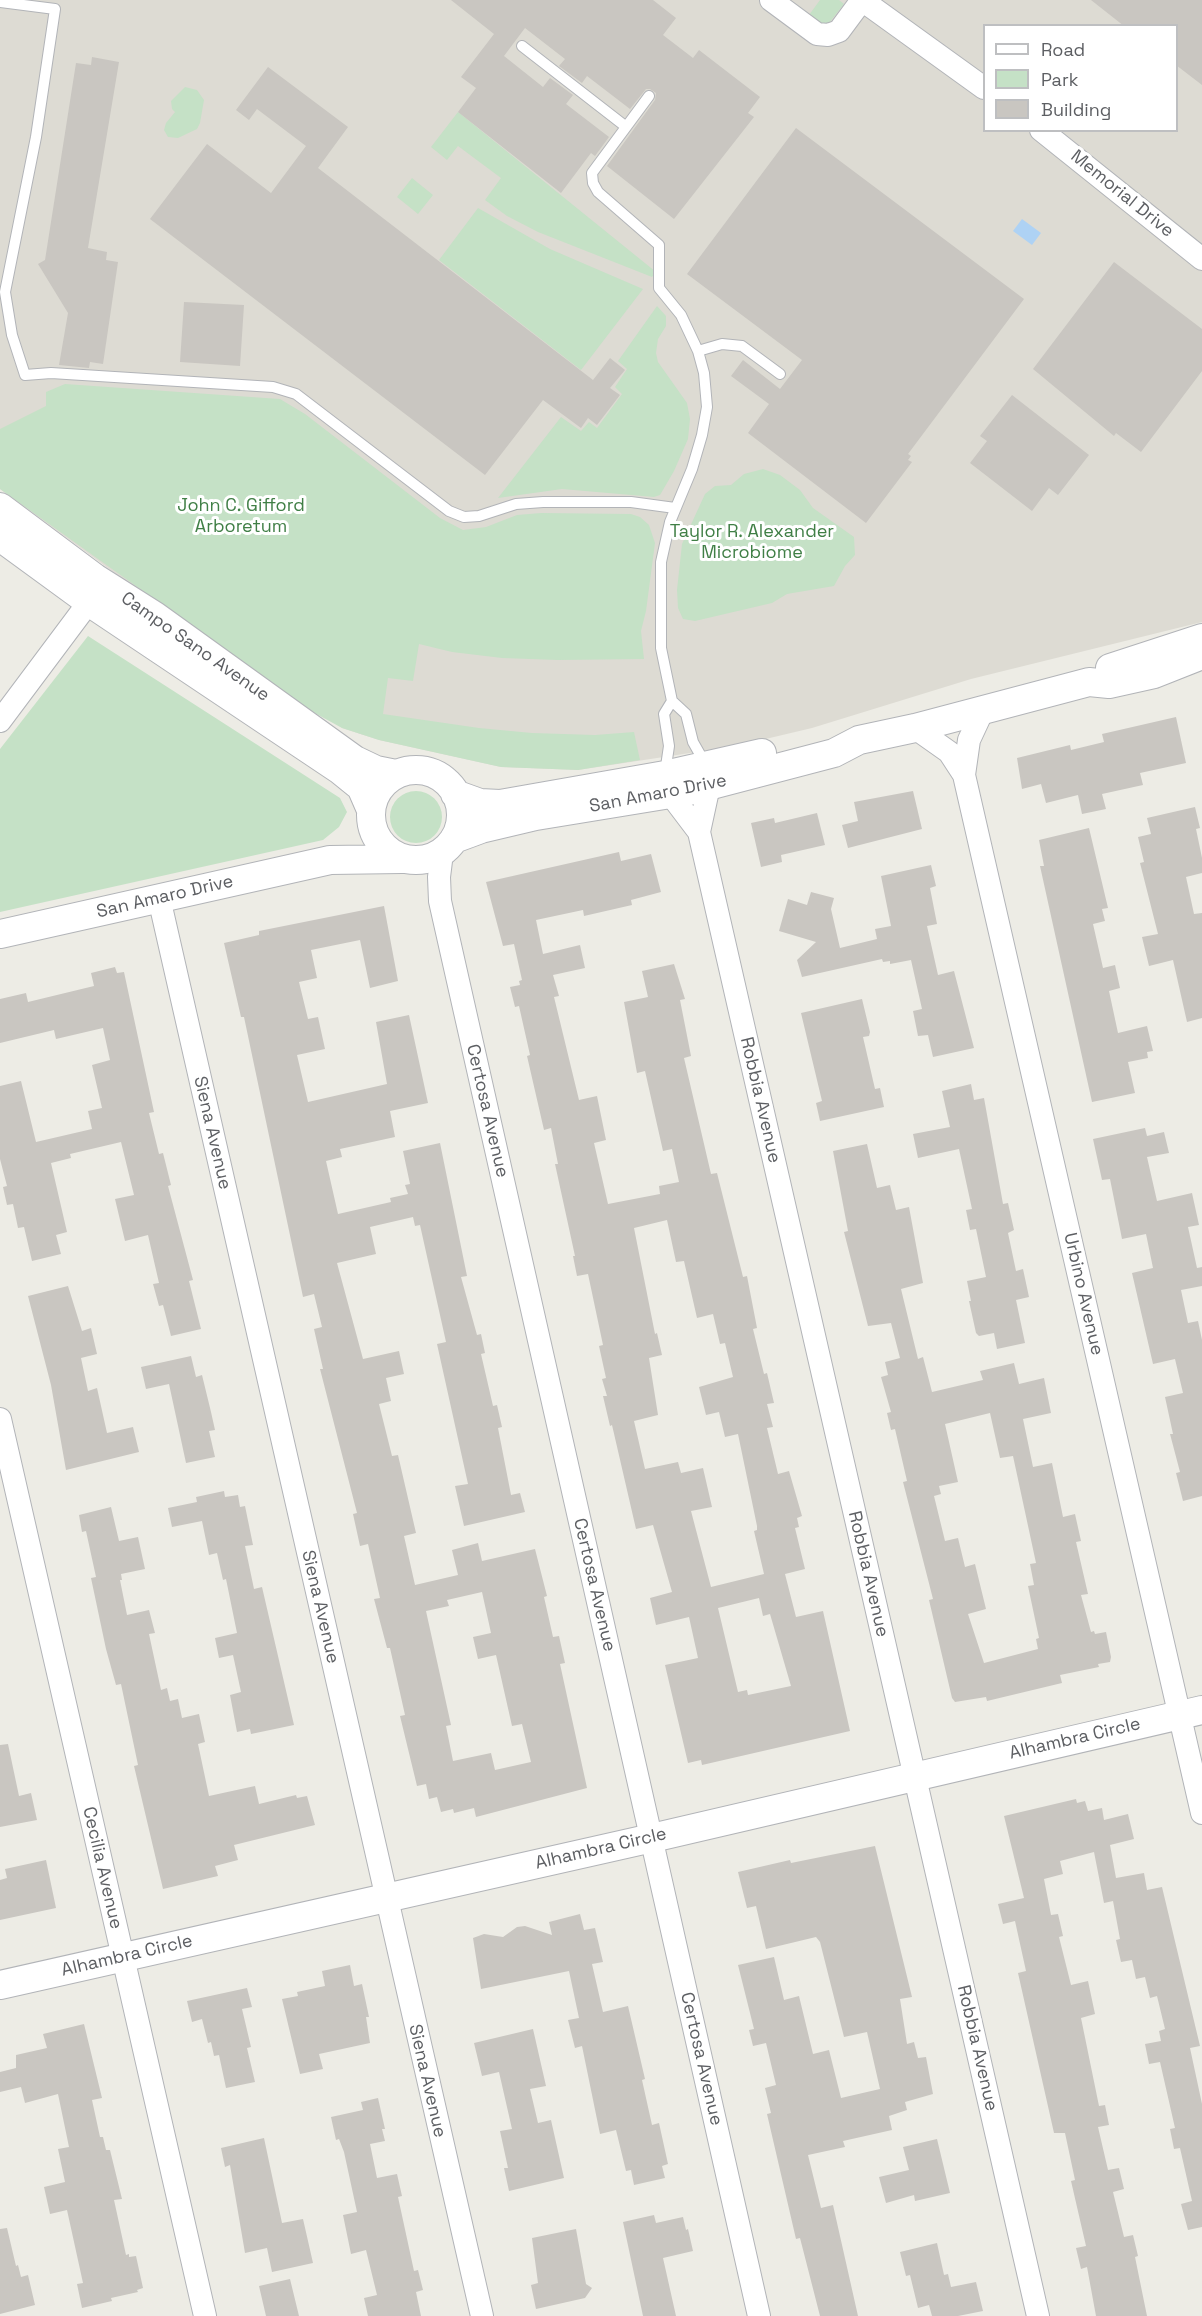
<!DOCTYPE html>
<html>
<head>
<meta charset="utf-8">
<style>
	body { margin:0 }
	#map { position:relative; width:1202px; height:2316px; overflow:hidden; background:#edece5; font-family:"Space Grotesk",sans-serif }
	canvas { display:block }
	.legend { position:absolute; left:983px; top:24px; width:195px; height:108px; box-sizing:border-box; background:#fff; border:2px solid #bebfc1; margin:0; padding:8px 10px; list-style:none; font-size:18px; color:#5d5f63 }
	.legend li { display:flex; align-items:center; gap:12px; height:30px }
	.legend b { width:30px; border:2px solid #bebfc1 }
</style>
</head>
<body>
<div id="map">
<canvas width="1202" height="2316"></canvas>
<ul class="legend">
<li><b style="height:8px;background:#fff"></b>Road</li>
<li><b style="height:16px;background:#c5e1c6"></b>Park</li>
<li><b style="height:16px;background:#c9c6c1"></b>Building</li>
</ul>
</div>
<script>
const g = document.querySelector('canvas').getContext('2d');
g.lineJoin = 'round';
function fill(path, color) { g.fillStyle = color; g.fill(path, 'evenodd'); }
const toPath = rows => new Path2D(rows.map(r => 'M' + r).join(''));
function trace(path, color, width, dash) { g.strokeStyle = color; g.lineWidth = width; g.lineCap = dash ? 'butt' : 'round'; g.setLineDash(dash || []); g.stroke(path); }
function label(font, color, halo, rows, align = 'center') {
  g.font = font + ' "Space Grotesk",sans-serif'; g.lineWidth = 6; g.setLineDash([]); g.textBaseline = 'middle'; g.strokeStyle = halo; g.fillStyle = color; for (const [text, x, y, turn = 0] of rows) {
    g.save(); g.translate(x, y); g.rotate((+turn || 0) * Math.PI / 180); g.textAlign = isNaN(turn) ? turn : align; if (halo) g.strokeText(text, 0, 0); g.fillText(text, 0, 0); g.restore();
  }
}
fill(toPath([
	[0,0,1202,0,1202,622,971,679,812,728,736,746,578,770,501,767,379,740,342,728,138,590,0,489],
	[984,26,1176,26,1176,130,984,130]
]), '#dddbd3');
fill(toPath([
	[820,0,839,0,844,4,829,23,820,23,809,15],
	[185,87,197,90,204,100,200,123,197,129,178,138,168,137,164,130,166,123,175,112,172,109,171,101],
	[458,112,656,272,652,277,538,232,507,216,485,200,501,178,458,146,447,160,431,147],
	[412,178,433,195,418,214,397,197],
	[478,208,550,249,643,289,581,370,439,260],
	[657,306,666,316,666,326,658,339,656,353,658,362,687,403,690,419,688,439,674,471,660,495,654,497,562,489,498,498,561,417,581,431,589,422,597,428,622,394,615,387,627,369,618,361],
	[65,384,280,399,305,414,440,518,463,530,486,527,517,515,541,513,631,514,640,517,649,525,655,543,646,611,641,631,644,659,558,660,502,658,452,652,419,644,413,681,388,678,383,714,479,728,532,733,595,735,634,732,640,760,578,770,501,767,379,740,342,728,311,711,0,489,0,429,46,406,46,392],
	[763,469,780,475,800,490,813,508,854,537,855,555,845,566,834,586,787,594,772,603,695,621,683,619,678,608,677,590,682,544,705,494,715,486,731,485,744,474],
	[88,636,340,798,347,812,339,827,323,840,0,912,0,749],
	'390 817a26 26 0 1 1 52 0a26 26 0 1 1-52 0Z'
]), '#c5e1c6');
fill(toPath([
	[1022,219,1041,233,1032,245,1013,231]
]), '#aed2f4');
fill(toPath([
	[451,0,653,0,676,18,663,35,693,58,699,50,760,97,748,113,754,117,674,219,607,166,655,100,656,93,650,89,646,89,630,109,587,76,582,83,559,66,565,59,525,28,504,56,543,87,550,78,573,95,566,104,609,137,595,156,591,153,561,193,458,112,476,88,461,77,494,34],
	[1091,0,1202,0,1202,85,1176,65,1176,26,1124,26],
	[92,57,119,62,88,248,107,252,106,260,118,262,103,364,90,362,89,368,59,365,68,313,38,264,45,260,76,63,91,65],
	[268,67,348,127,318,168,593,380,610,358,625,370,610,388,620,395,597,425,588,418,581,428,543,400,485,475,150,219,207,144,271,193,306,146,257,109,249,120,236,110],
	[796,128,1024,299,908,454,911,456,908,460,912,462,866,523,748,433,769,404,731,376,743,360,780,389,802,360,687,274],
	[1114,262,1202,329,1202,371,1141,452,1116,433,1114,436,1033,369],
	[184,302,244,305,240,366,180,362],
	[1012,395,1089,455,1058,495,1049,488,1032,511,970,463,987,441,980,436],
	[1176,717,1186,763,1140,773,1143,785,1102,794,1106,809,1082,814,1078,795,1046,803,1041,784,1022,789,1017,758,1070,745,1071,750,1104,742,1102,734],
	[913,791,922,829,848,848,842,825,858,821,854,802],
	[1195,807,1200,828,1196,829,1202,858,1202,873,1186,877,1194,914,1202,913,1202,1018,1187,1022,1173,960,1149,966,1142,937,1158,934,1140,863,1144,862,1138,837,1151,834,1147,818],
	[817,813,825,845,781,855,782,862,761,867,751,823,774,818,775,823],
	[1089,828,1108,908,1102,909,1105,921,1093,924,1103,968,1115,965,1120,988,1109,991,1118,1033,1147,1026,1153,1051,1147,1052,1148,1058,1128,1062,1135,1093,1092,1102,1040,866,1044,866,1039,840],
	[619,852,621,861,651,854,661,892,631,900,632,905,584,916,583,910,536,920,543,954,580,945,585,968,553,975,559,996,554,997,579,1100,597,1096,606,1140,594,1143,608,1204,660,1194,659,1186,679,1182,672,1149,663,1151,645,1071,637,1073,624,1002,648,997,642,971,674,964,685,999,680,1000,691,1056,684,1058,711,1174,717,1173,743,1277,747,1276,757,1328,753,1329,764,1374,767,1373,774,1403,767,1404,773,1427,767,1428,778,1474,789,1471,802,1516,797,1518,799,1527,795,1528,805,1569,785,1574,796,1617,823,1611,850,1731,702,1765,701,1760,688,1763,665,1665,698,1658,689,1617,656,1625,650,1598,672,1592,653,1525,636,1529,612,1425,610,1426,603,1396,607,1396,602,1379,606,1378,599,1346,603,1345,588,1274,577,1276,573,1256,575,1256,555,1164,558,1164,551,1128,544,1130,527,1056,530,1055,519,1006,515,1007,510,987,520,985,519,981,522,980,514,944,503,946,486,882],
	[667,1220,676,1262,684,1261,697,1318,713,1314,720,1344,725,1343,733,1377,699,1387,706,1415,719,1412,725,1437,738,1434,757,1526,757,1530,754,1531,764,1574,711,1587,691,1511,712,1507,703,1468,681,1473,678,1462,645,1469,634,1421,658,1415,649,1358,662,1355,657,1333,655,1334,634,1228],
	[759,1598,763,1616,770,1614,791,1686,748,1695,747,1690,738,1692,718,1608],
	[931,865,936,886,930,888,937,924,927,926,938,975,954,971,974,1048,933,1057,928,1035,918,1036,913,1011,922,1009,911,960,890,964,890,961,883,962,882,959,802,977,797,960,816,942,779,931,788,899,807,905,811,892,834,898,831,909,840,948,877,939,875,929,891,926,881,876],
	[384,906,398,981,370,988,360,940,311,950,317,978,299,982,308,1019,318,1017,325,1049,297,1055,308,1102,387,1084,376,1022,409,1015,428,1103,390,1111,395,1137,340,1149,342,1157,326,1161,338,1214,391,1202,390,1198,408,1194,405,1185,410,1184,403,1151,440,1143,467,1276,461,1277,477,1335,481,1334,485,1353,481,1354,493,1406,497,1405,502,1427,498,1428,511,1495,520,1493,525,1512,464,1526,455,1486,468,1484,437,1344,446,1342,420,1225,415,1226,413,1217,370,1227,376,1254,337,1263,363,1359,399,1351,404,1374,386,1378,391,1401,379,1404,392,1456,398,1455,416,1533,404,1536,415,1585,458,1575,452,1550,478,1543,482,1561,535,1549,547,1596,544,1597,553,1637,559,1636,565,1663,560,1664,587,1788,476,1817,474,1808,454,1813,453,1809,441,1812,437,1797,429,1799,426,1784,417,1786,400,1716,405,1715,390,1648,387,1648,374,1599,380,1598,368,1544,360,1546,353,1514,357,1513,320,1369,323,1369,314,1329,322,1327,314,1294,303,1297,244,1017,241,1017,224,943,259,935,259,931],
	[482,1592,491,1633,473,1637,478,1659,496,1655,512,1726,522,1724,531,1762,495,1770,491,1753,453,1761,446,1726,451,1725,426,1611,449,1606,447,1600],
	[115,967,117,973,124,972,154,1112,149,1113,159,1154,163,1153,171,1185,168,1186,193,1280,189,1281,201,1329,171,1336,163,1305,159,1306,153,1284,159,1283,148,1235,125,1241,115,1199,134,1195,121,1142,70,1154,71,1158,51,1163,67,1232,56,1235,61,1254,32,1261,24,1227,18,1228,13,1204,7,1205,3,1187,7,1186,0,1159,0,1086,21,1081,36,1142,92,1129,88,1111,102,1108,92,1065,110,1060,103,1028,56,1039,54,1030,0,1043,0,999,26,993,28,1002,94,986,91,973],
	[862,999,870,1032,869,1036,863,1037,875,1089,880,1088,884,1107,820,1121,816,1103,822,1101,801,1013],
	[971,1084,974,1100,984,1098,1003,1204,1008,1203,1014,1230,1008,1233,1016,1271,1023,1269,1029,1297,1016,1300,1025,1343,997,1349,994,1333,979,1336,976,1333,969,1301,971,1301,967,1281,986,1277,976,1229,970,1230,966,1210,972,1209,959,1149,918,1158,913,1134,950,1127,942,1091],
	[1145,1128,1147,1136,1164,1132,1169,1153,1147,1157,1157,1201,1192,1193,1199,1225,1188,1227,1197,1268,1202,1267,1202,1286,1181,1290,1188,1323,1198,1321,1202,1340,1202,1496,1183,1501,1176,1473,1180,1472,1170,1434,1173,1434,1165,1397,1183,1393,1175,1359,1153,1364,1132,1273,1153,1268,1146,1234,1122,1239,1110,1179,1102,1180,1093,1139],
	[867,1144,877,1188,890,1185,896,1210,909,1207,923,1283,901,1289,918,1359,923,1357,932,1392,983,1380,980,1371,1014,1363,1019,1384,1044,1378,1051,1413,1023,1419,1033,1467,1052,1463,1063,1517,1075,1514,1081,1541,1076,1542,1088,1594,1081,1595,1091,1632,1094,1631,1095,1634,1106,1632,1111,1657,1110,1662,1098,1664,1099,1667,1060,1675,1062,1683,987,1701,986,1697,955,1702,952,1698,929,1600,933,1599,903,1482,907,1481,895,1429,891,1430,887,1413,891,1412,881,1377,888,1375,885,1362,900,1358,891,1323,868,1326,844,1232,848,1231,833,1151],
	[990,1413,1000,1458,1013,1456,1036,1563,1030,1564,1034,1585,1028,1586,1039,1638,1036,1639,1038,1649,984,1663,968,1614,986,1609,975,1564,965,1567,958,1538,945,1541,934,1496,941,1494,939,1486,958,1482,945,1424],
	[68,1286,82,1331,91,1328,97,1354,81,1358,88,1391,97,1388,107,1433,133,1427,139,1452,66,1470,51,1385,28,1296],
	[191,1356,196,1377,202,1375,211,1412,215,1430,209,1431,215,1457,186,1463,169,1384,146,1389,141,1367],
	[224,1491,225,1497,238,1495,240,1507,245,1506,253,1545,245,1546,254,1589,262,1587,294,1725,251,1734,250,1729,237,1732,230,1695,241,1692,233,1655,219,1658,215,1638,237,1633,226,1579,223,1580,217,1553,209,1555,202,1521,172,1527,168,1508,197,1502,196,1497],
	[111,1507,119,1541,138,1537,145,1569,121,1574,122,1580,120,1580,127,1615,149,1610,155,1633,149,1634,161,1690,167,1688,170,1701,178,1699,182,1718,199,1714,205,1742,198,1744,209,1796,255,1786,259,1804,296,1795,297,1798,307,1796,315,1825,234,1845,238,1860,215,1866,218,1876,163,1889,134,1766,138,1765,121,1684,116,1685,106,1649,91,1578,96,1577,86,1531,82,1532,79,1515],
	[8,1744,19,1796,31,1793,37,1820,0,1827,0,1745],
	[1076,1799,1077,1803,1085,1801,1088,1811,1102,1808,1104,1820,1128,1814,1134,1839,1110,1845,1116,1878,1144,1873,1147,1890,1162,1887,1200,2046,1190,2048,1202,2104,1202,2227,1188,2230,1181,2204,1192,2201,1180,2148,1174,2149,1170,2129,1175,2128,1160,2062,1149,2064,1145,2044,1161,2041,1159,2031,1165,2029,1157,1996,1150,1998,1145,1977,1136,1979,1132,1960,1121,1962,1116,1940,1120,1939,1113,1901,1104,1903,1094,1852,1060,1861,1063,1874,1044,1879,1051,1915,1058,1914,1063,1936,1059,1937,1071,1985,1088,1981,1095,2014,1081,2018,1099,2106,1105,2105,1109,2125,1098,2127,1108,2170,1119,2168,1124,2189,1113,2192,1124,2237,1133,2235,1138,2256,1135,2257,1147,2316,1096,2316,1087,2267,1081,2269,1076,2248,1086,2246,1071,2181,1075,2180,1065,2133,1054,2133,1018,1973,1026,1971,1015,1921,1003,1924,998,1904,1024,1898,1004,1816],
	[875,1846,912,1997,900,1999,907,2044,914,2042,918,2058,926,2057,933,2094,905,2102,907,2110,889,2116,892,2130,843,2141,845,2147,808,2155,821,2208,833,2205,858,2316,820,2316,800,2238,796,2239,767,2114,771,2113,765,2088,776,2085,766,2043,753,2046,749,2030,754,2029,738,1965,774,1957,784,2000,799,1996,813,2054,829,2050,841,2098,880,2089,867,2032,844,2037,820,1942,816,1937,766,1949,756,1906,747,1908,738,1872,790,1860,791,1863],
	[46,1860,56,1908,0,1920,0,1880,7,1878,5,1869],
	[580,1914,584,1930,595,1928,603,1962,592,1964,603,2012,628,2006,645,2079,642,2080,652,2125,659,2123,668,2164,662,2166,665,2178,634,2185,631,2170,626,2171,616,2130,600,2134,582,2046,575,2048,568,2020,579,2018,569,1971,481,1989,473,1938,484,1934,503,1937,517,1927,525,1926,552,1935,549,1922],
	[350,1965,354,1986,362,1984,369,2017,366,2017,370,2043,319,2054,323,2069,300,2074,282,1999,298,1996,297,1992,325,1986,322,1971],
	[247,1988,252,2007,242,2009,251,2047,247,2048,255,2082,226,2088,219,2055,214,2056,211,2042,208,2043,202,2019,192,2022,187,2001],
	[84,2024,102,2098,92,2100,100,2137,103,2137,106,2150,110,2150,122,2199,114,2200,126,2255,129,2254,129,2257,136,2256,143,2288,137,2290,138,2292,111,2298,112,2301,82,2308,77,2284,83,2283,67,2210,50,2214,44,2187,65,2182,58,2149,69,2147,58,2094,25,2103,21,2087,0,2092,0,2072,16,2068,16,2055,47,2048,43,2034],
	[533,2029,546,2086,530,2089,538,2123,551,2120,564,2178,509,2191,504,2168,508,2168,500,2131,512,2129,499,2072,482,2076,474,2043],
	[378,2098,385,2129,382,2129,385,2141,370,2144,377,2178,397,2174,402,2196,398,2197,414,2271,418,2270,423,2290,416,2292,421,2316,368,2316,364,2298,377,2295,366,2250,351,2254,343,2215,357,2212,344,2152,339,2139,336,2140,331,2117,363,2110,361,2102],
	[264,2138,282,2223,303,2219,313,2263,272,2272,267,2248,245,2253,230,2165,225,2167,221,2148],
	[937,2139,950,2193,915,2201,914,2195,886,2203,879,2177,909,2170,903,2147],
	[654,2215,656,2223,683,2217,686,2230,688,2229,693,2251,663,2258,676,2316,643,2316,623,2222],
	[7,2228,16,2266,18,2265,21,2277,28,2275,35,2305,0,2314,0,2229],
	[576,2229,586,2284,592,2288,585,2298,536,2309,531,2285,538,2283,532,2238],
	[937,2243,944,2275,948,2274,951,2287,976,2282,983,2311,958,2316,932,2316,929,2305,918,2308,910,2275,906,2276,900,2252],
	[290,2279,299,2316,266,2316,259,2286]
]), '#c9c6c1');
const service = toPath([
	[0,2,55,9,36,137,5,292,12,335,25,375,51,373,273,387,296,394,449,511,464,517,479,516,516,504,543,502,631,502,675,508],
	[522,46,625,126],
	[649,96,592,173,593,183,598,192,659,245,659,288,681,315,698,351,704,373,707,407,702,435,692,469,670,522,661,562,661,648,672,701],
	[698,351,722,344,742,346,780,374],
	[665,773,669,746,664,714,672,701,686,714,693,742,706,765]
]);
const minor = toPath([
	[771,0,817,34,828,35,839,31,862,0],
	[862,0,984,88],
	[1041,130,1202,259],
	[983,710,969,740,964,775,1202,1813],
	[0,721,89,602],
	[915,728,949,752,964,775],
	[671,795,699,832,1038,2316],
	[699,832,709,786],
	[442,853,439,877,440,901,759,2316],
	[159,898,482,2316],
	[0,1419,205,2316]
]);
const tertiary = toPath([
	[0,507,95,578,155,616,355,760,376,770,396,774],
	[0,537,89,602,340,770,361,787,371,810],
	[1110,668,1202,638],
	'371 815a45 45 0 1 1 90 0a45 45 0 1 1-90 0Z',
	[455,794,480,803,500,804,665,775,762,753],
	[454,839,481,829,536,816,689,791,834,753,859,740,915,728,1089,682,1109,684,1154,674,1202,655],
	[0,934,330,860,402,859],
	[0,1985,652,1838,1202,1710]
]);
trace(service, '#b2b4b8', 12);
trace(minor, '#b2b4b8', 24);
trace(tertiary, '#b2b4b8', 30);
trace(service, '#fff', 10);
trace(minor, '#fff', 22);
trace(tertiary, '#fff', 28);
label('18px', '#5d5f63', '#fff', [
	["Memorial Drive",1122,194,39],
	["Campo Sano Avenue",195,647,35],
	["San Amaro Drive",658,794,-11],
	["San Amaro Drive",165,897,-13],
	["Robbia Avenue",760,1100,77],
	["Certosa Avenue",487,1111,77],
	["Siena Avenue",212,1133,77],
	["Urbino Avenue",1083,1294,77],
	["Robbia Avenue",868,1574,77],
	["Certosa Avenue",594,1585,77],
	["Siena Avenue",320,1607,77],
	["Alhambra Circle",1075,1739,-13],
	["Alhambra Circle",601,1849,-13],
	["Cecilia Avenue",102,1868,77],
	["Alhambra Circle",127,1956,-13],
	["Robbia Avenue",977,2048,77],
	["Certosa Avenue",701,2059,77],
	["Siena Avenue",427,2081,77]
]);
label('18px', '#407f46', '#fff', [
	["John C. Gifford",241,506],
	["Arboretum",241,527],
	["Taylor R. Alexander",752,532],
	["Microbiome",752,553]
]);
</script>
</body>
</html>
